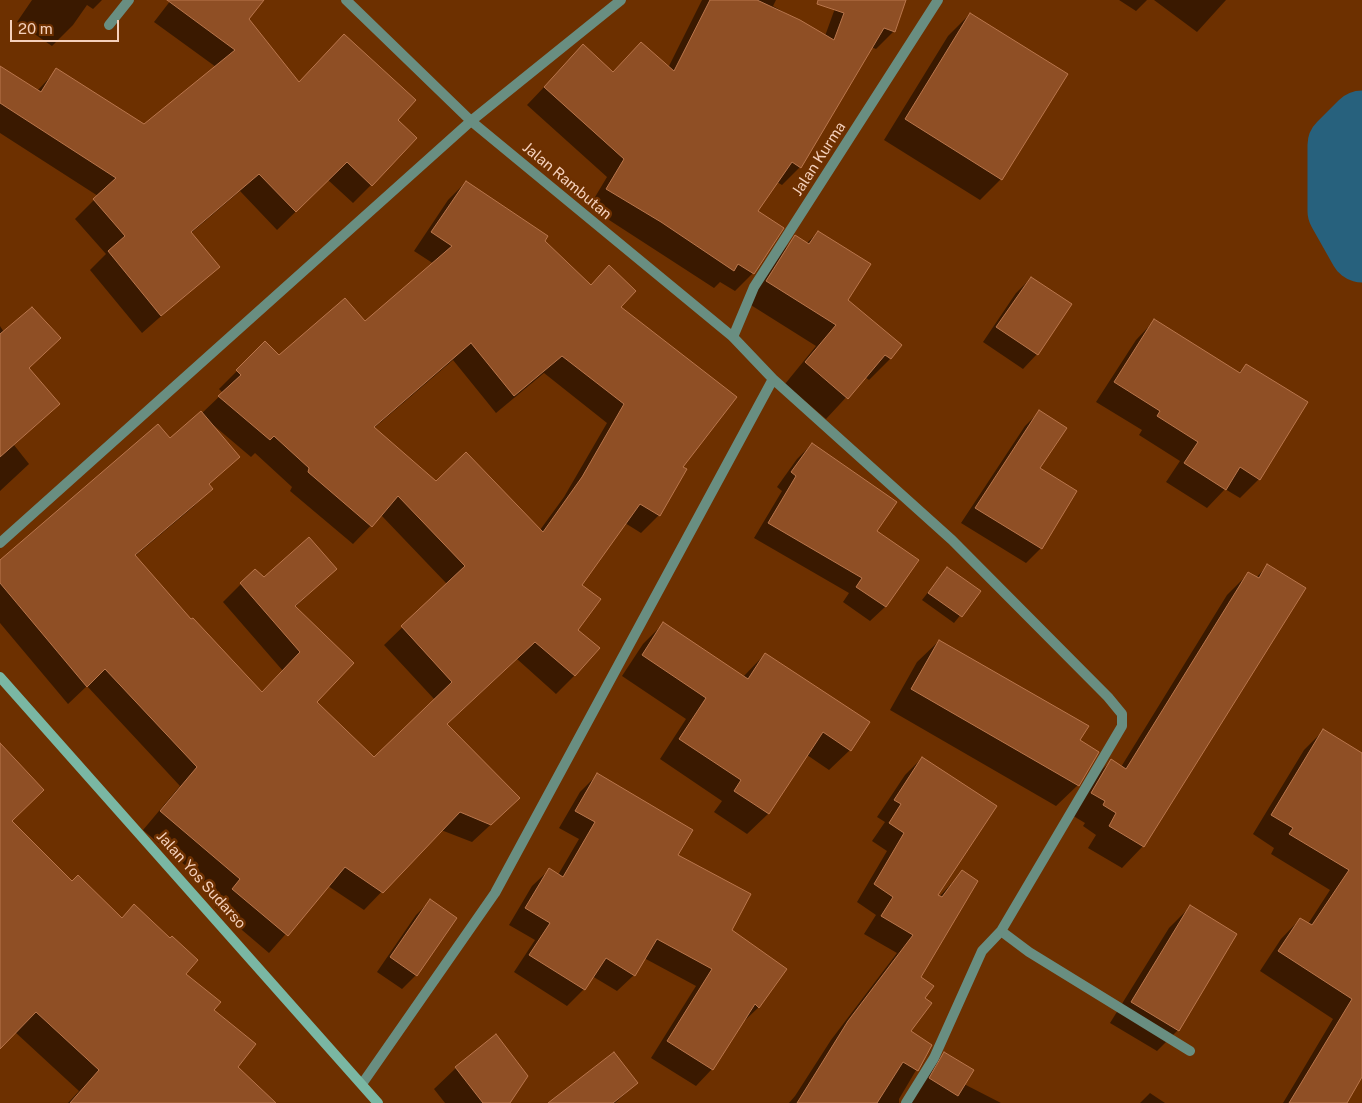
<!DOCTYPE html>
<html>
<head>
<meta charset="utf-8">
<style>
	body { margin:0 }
	#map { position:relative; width:1362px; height:1103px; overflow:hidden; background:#6d3000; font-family:"Public Sans",sans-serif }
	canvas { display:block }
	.scale { position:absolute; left:10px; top:20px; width:109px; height:22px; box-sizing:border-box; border:2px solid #f5d0bb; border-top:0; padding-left:6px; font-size:15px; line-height:18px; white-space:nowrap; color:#f5d0bb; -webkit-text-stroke:4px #6d3000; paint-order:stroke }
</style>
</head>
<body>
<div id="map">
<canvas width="1362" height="1103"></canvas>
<div class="scale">20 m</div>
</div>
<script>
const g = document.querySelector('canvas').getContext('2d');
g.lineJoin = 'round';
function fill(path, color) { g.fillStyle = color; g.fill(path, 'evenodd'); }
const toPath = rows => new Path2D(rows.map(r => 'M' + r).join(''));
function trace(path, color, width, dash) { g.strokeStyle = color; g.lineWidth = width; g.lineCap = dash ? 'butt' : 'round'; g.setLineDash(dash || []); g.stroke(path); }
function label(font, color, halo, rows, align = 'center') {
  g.font = font + ' "Public Sans",sans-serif'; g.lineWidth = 5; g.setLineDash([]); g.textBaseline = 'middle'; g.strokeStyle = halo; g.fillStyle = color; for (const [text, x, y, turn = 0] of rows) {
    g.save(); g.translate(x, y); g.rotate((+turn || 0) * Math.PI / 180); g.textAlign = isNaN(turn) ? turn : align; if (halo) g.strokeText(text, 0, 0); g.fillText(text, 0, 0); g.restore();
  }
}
fill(toPath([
	[32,0,102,0,93,9,87,5,73,25,52,46,17,22],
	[171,0,253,0,248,19,299,83,396,120,371,185,353,203,328,180,277,230,240,191,191,233,218,266,142,333,90,270,106,254,75,219,98,196,0,133,0,79,37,91,57,70,144,126,216,67,154,22],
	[702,0,776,0,773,6,825,36,838,0,905,0,894,31,876,49,871,47,800,167,782,185,777,182,757,211,753,273,735,291,720,282,714,288,589,207,607,177,527,105,583,46,613,73,641,43,668,68],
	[1119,0,1147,0,1136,11],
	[1154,0,1226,0,1197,32],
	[970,14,1001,179,980,200,884,140,948,36],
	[466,182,543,242,590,286,619,307,681,467,659,515,641,533,625,523,580,585,577,630,598,648,574,676,556,694,517,659,446,725,500,816,472,842,441,830,364,910,328,886,269,953,215,907,223,897,143,830,180,786,87,686,68,704,0,623,0,561,170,440,201,414,223,393,219,389,265,343,279,357,365,323,434,264,414,251,448,200],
	[453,360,496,413,544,373,607,423,564,497,540,530,436,483,374,428],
	[212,424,251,457,255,453,292,487,290,491,353,544,381,515,447,584,384,645,435,700,374,758,315,702,294,608,335,569,264,578,255,570,223,602,283,671,262,694,191,621,135,556,193,507,211,489,208,485,238,456],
	[818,232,846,300,890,359,869,380,865,377,826,419,785,384,816,346,746,302,775,258,796,237,806,244],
	[1031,278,1037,354,1023,369,983,342,1016,293],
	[1154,321,1238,373,1246,366,1259,479,1240,498,1225,489,1207,508,1166,482,1180,461,1139,435,1142,430,1096,402,1136,340],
	[0,326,28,368,58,404,14,445,29,464,0,491],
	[1039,412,1041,548,1026,563,961,523,1025,426],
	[812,444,876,531,917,560,885,607,870,621,843,602,849,593,754,538,782,491,777,487,797,459],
	[1267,566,1143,846,1122,868,1088,848,1096,835,1083,826,1085,823,1070,814,1089,782,1111,761,1121,767,1227,595,1249,573,1256,578],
	[947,568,979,592,954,623,922,600],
	[663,624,743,677,765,654,850,750,829,770,807,755,768,814,747,834,714,812,722,801,660,759,686,719,622,676,643,644],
	[939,641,1079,741,1078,785,1056,806,890,710,917,662],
	[1323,731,1362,754,1362,1075,1345,1103,1283,1103,1333,1019,1260,971,1281,939,1300,919,1308,924,1330,890,1271,854,1274,848,1253,834,1304,750],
	[0,754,10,821,72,883,121,919,184,974,212,1010,236,1067,274,1103,68,1103,79,1091,15,1032,0,1047],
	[922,758,936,896,939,897,962,872,920,977,923,999,909,1032,931,1045,899,1099,899,1103,789,1103,795,1096,831,1040,897,953,864,934,876,915,857,902,887,851,872,841,885,822,877,817,905,775],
	[597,775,676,856,731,930,759,1007,742,1023,712,1069,696,1086,651,1058,696,986,644,958,634,975,617,991,592,976,584,989,567,1006,514,972,535,940,509,925,532,886,549,870,558,875,579,839,559,828,580,792],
	[430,901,416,975,402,989,377,972,416,915],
	[1190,907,1178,1030,1157,1051,1110,1023,1169,928],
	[496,1036,509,1103,445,1103,434,1089,456,1068],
	[944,1054,964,1084,1001,1103,908,1103,927,1071],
	[637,1083,615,1103,550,1103],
	[1150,1093,1165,1103,1140,1103]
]), '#0007');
trace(toPath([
	[1362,123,1340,145,1340,211,1362,250]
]), '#27617d', 65);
const building = toPath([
	[167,0,264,0,249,19,299,82,344,34,416,100,398,120,417,138,372,186,347,162,296,212,259,174,191,232,220,267,161,316,108,251,125,236,93,199,116,178,0,103,0,66,41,92,56,68,144,124,235,50,167,0],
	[710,0,757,0,800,20,834,40,844,13,817,4,818,0,906,0,895,32,884,28,801,168,792,162,758,211,784,228,754,274,738,264,734,271,661,222,606,189,624,159,544,87,583,44,613,72,641,42,674,71,710,0],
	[970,13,1068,74,1002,180,905,119,970,13],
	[466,181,548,236,545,241,591,285,609,265,636,291,621,307,737,397,683,467,687,469,660,516,640,504,582,585,601,599,578,630,600,648,575,676,535,642,447,724,520,798,491,825,460,812,383,893,345,867,288,936,232,889,240,879,160,811,197,767,105,669,87,687,0,583,0,560,158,424,170,438,201,411,240,457,209,484,213,489,135,555,191,619,193,618,262,692,300,652,240,583,255,569,264,577,309,537,337,569,295,606,354,663,317,702,374,757,452,682,401,626,465,566,398,496,372,527,308,472,309,468,274,436,270,440,218,396,241,375,236,370,265,341,279,355,345,298,365,321,452,246,431,232,466,181],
	[471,343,514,396,562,356,624,404,582,477,543,532,466,452,436,481,374,427,471,343],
	[818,231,871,264,848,300,902,345,891,359,885,355,848,399,805,362,836,325,766,281,795,235,809,244,818,231],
	[1031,277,1072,304,1038,355,996,327,1031,277],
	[32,307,61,338,29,368,60,404,0,457,0,334,32,307],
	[1154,319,1240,373,1246,364,1308,402,1260,480,1240,467,1226,490,1184,463,1198,442,1157,416,1160,411,1114,382,1154,319],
	[1039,410,1067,428,1040,468,1077,491,1042,549,975,508,1039,410],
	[812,443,897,502,877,531,919,560,886,607,856,587,862,578,768,523,796,476,791,472,812,443],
	[1267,564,1306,588,1144,847,1109,826,1116,813,1103,805,1105,801,1091,793,1111,759,1126,769,1248,572,1259,578,1267,564],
	[947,567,981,591,962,617,928,593,947,567],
	[663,622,748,679,765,653,870,722,851,751,823,732,769,814,734,791,741,780,679,739,706,698,642,655,663,622],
	[939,640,1089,726,1080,740,1099,752,1079,786,911,689,939,640],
	[1323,729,1362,753,1362,1077,1347,1103,1289,1103,1352,999,1278,951,1300,918,1312,925,1349,870,1289,834,1293,828,1271,815,1323,729],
	[0,743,44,790,12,821,72,881,78,875,122,918,134,904,170,938,172,936,198,960,186,974,221,1002,214,1010,256,1044,238,1067,276,1103,70,1103,99,1070,36,1012,0,1049,0,743],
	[922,757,997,806,938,895,942,897,962,870,978,881,921,977,934,986,925,998,932,1003,911,1031,932,1045,918,1071,903,1062,877,1103,797,1103,848,1021,913,935,881,916,893,897,874,884,904,833,889,823,901,804,894,800,922,757],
	[597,773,693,830,678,855,751,894,732,930,787,969,759,1008,755,1004,713,1070,667,1041,712,969,657,939,635,976,606,958,585,990,529,955,550,923,525,908,549,868,563,877,595,822,575,811,597,773],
	[430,899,457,918,417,976,390,957,430,899],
	[1190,905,1237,934,1179,1031,1131,1002,1190,905],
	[496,1034,528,1076,510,1103,483,1103,455,1067,496,1034],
	[614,1052,638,1083,613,1103,548,1103,614,1052],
	[944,1052,974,1070,958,1096,929,1078,944,1052]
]);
fill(building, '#8f4f25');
trace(building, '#b9764c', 1);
trace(toPath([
	[346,0,471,121,733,337,773,379,952,540,1108,697,1122,714,1122,726,1001,931],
	[109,25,129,0],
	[733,337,754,287,938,0],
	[0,543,471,121,621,0],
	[362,1084,495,893,773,379],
	[906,1103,934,1058,982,951,1001,931,1029,952,1190,1051]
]), '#698e81', 10);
trace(toPath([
	[0,677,378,1103]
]), '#7ab7a3', 10);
label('15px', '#f5d0bb', '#6d3000', [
	["Jalan Kurma",819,159,-57],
	["Jalan Rambutan",567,181,40],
	["Jalan Yos Sudarso",201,880,48]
]);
</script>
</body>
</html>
